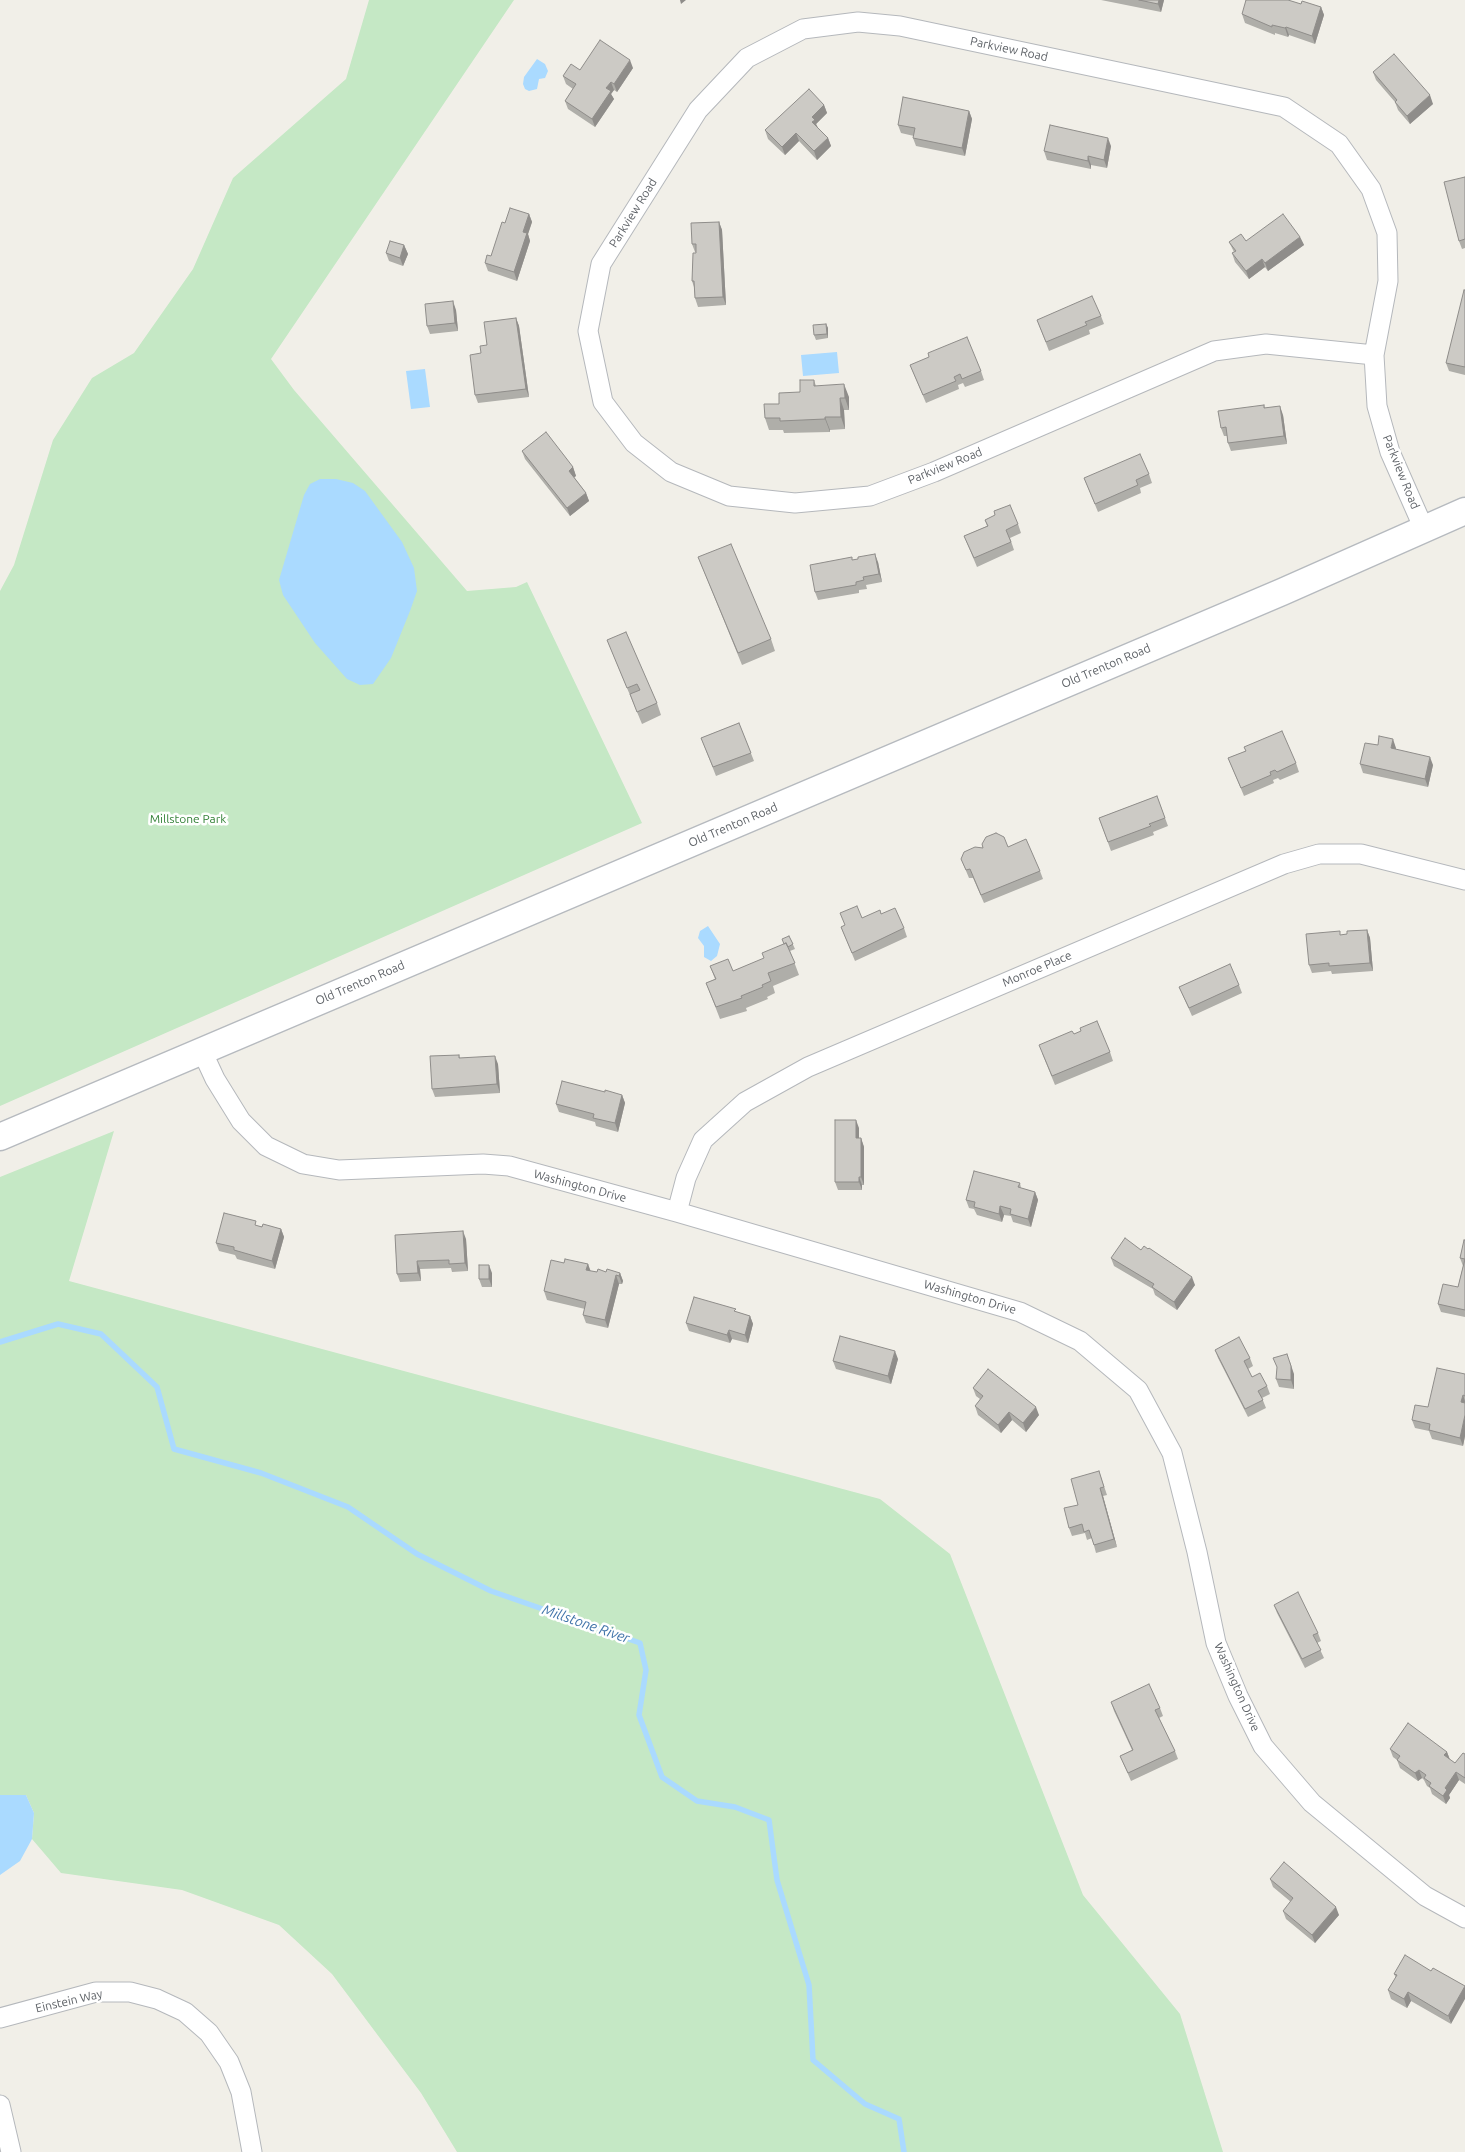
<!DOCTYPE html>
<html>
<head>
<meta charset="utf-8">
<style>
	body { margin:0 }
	canvas { display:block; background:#f1efe8 }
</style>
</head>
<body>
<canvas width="1465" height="2152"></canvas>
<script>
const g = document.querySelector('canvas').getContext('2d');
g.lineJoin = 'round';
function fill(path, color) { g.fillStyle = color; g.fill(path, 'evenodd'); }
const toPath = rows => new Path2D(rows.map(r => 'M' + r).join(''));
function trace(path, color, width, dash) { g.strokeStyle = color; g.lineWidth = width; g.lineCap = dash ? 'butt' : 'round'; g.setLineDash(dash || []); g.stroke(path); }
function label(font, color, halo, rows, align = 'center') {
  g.font = font + ' Ubuntu,sans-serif'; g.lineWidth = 5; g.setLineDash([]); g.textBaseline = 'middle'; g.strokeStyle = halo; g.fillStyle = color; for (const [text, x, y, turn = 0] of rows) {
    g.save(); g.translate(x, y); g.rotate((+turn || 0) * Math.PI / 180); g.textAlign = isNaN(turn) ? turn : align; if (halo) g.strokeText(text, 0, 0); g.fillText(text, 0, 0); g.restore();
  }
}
fill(toPath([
	[369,0,514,0,271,359,294,390,467,591,516,587,527,582,642,823,0,1106,0,591,14,565,53,440,92,378,134,353,193,269,233,178,346,79],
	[114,1131,69,1281,880,1499,950,1554,1083,1895,1180,2014,1223,2152,457,2152,421,2093,332,1974,279,1925,182,1890,61,1873,32,1839,34,1813,26,1795,0,1795,0,1177]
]), '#c5e8c5');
fill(toPath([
	[537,59,545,64,548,71,545,78,539,79,537,89,529,91,525,89,523,84,524,77],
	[837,352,839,373,803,376,801,355],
	[425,369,430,407,411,409,406,371],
	[320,479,336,479,353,483,365,491,402,542,414,568,417,591,410,611,391,658,373,684,360,685,347,679,315,643,283,595,279,580,304,495,310,484],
	[708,926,720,944,717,956,711,961,704,957,704,946,698,938,700,931],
	[0,1795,26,1795,34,1813,32,1839,20,1861,0,1875]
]), '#aadaff');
trace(toPath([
	[0,1342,58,1324,101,1334,157,1387,174,1449,261,1473,348,1507,417,1554,491,1591,640,1643,646,1670,639,1715,662,1777,697,1801,735,1807,769,1820,777,1880,809,1985,813,2060,865,2104,899,2119,904,2152]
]), '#aadaff', 5.5);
const minor = toPath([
	[858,22,900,26,1284,107,1339,144,1371,189,1387,233,1388,281,1374,355,1266,344,1214,351,934,472,870,496,795,503,729,496,671,472,634,443,603,402,588,331,601,264,698,110,747,58,803,29,858,22],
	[1374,355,1377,406,1390,452,1424,529],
	[202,1051,215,1079,241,1121,266,1146,303,1164,339,1170,483,1164,509,1166,677,1212,1020,1312,1080,1341,1138,1390,1172,1453,1197,1552,1216,1643,1238,1696,1263,1746,1312,1803,1425,1896,1465,1918],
	[677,1212,686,1178,703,1140,745,1102,808,1067,1284,864,1319,854,1361,854,1465,880],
	[0,2018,96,1992,130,1992,157,1999,185,2012,209,2033,229,2062,241,2092,252,2152],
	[0,2105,11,2152]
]);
const secondary = toPath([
	[0,1137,1282,592,1465,511]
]);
trace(minor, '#b5b8bc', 21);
trace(secondary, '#b6babf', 29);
trace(minor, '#fff', 19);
trace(secondary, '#fff', 26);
fill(toPath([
	[1101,0,1164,0,1161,12],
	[1301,4,1321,7,1324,15,1315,44,1289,35,1288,37,1275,33,1275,35,1245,23,1242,14],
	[633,68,617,92,614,90,611,94,614,99,595,127,568,109,565,101,573,89,566,84,563,76,580,70],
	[1373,72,1433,104,1410,124,1398,110,1395,102,1376,80],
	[824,105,827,113,816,124,818,128,828,138,831,146,817,160,799,141,785,155,768,139,765,130],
	[969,111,972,119,965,156,916,146,913,138,914,136,901,133,898,125],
	[1111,146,1107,168,1091,165,1091,169,1047,160,1044,151],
	[1465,177,1465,248,1462,249,1459,241],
	[529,214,532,222,528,234,530,241,517,281,488,271,485,263,491,256,505,223],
	[719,222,722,230,726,305,698,307,695,298,694,287,692,281,696,252,695,252,692,244],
	[1300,237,1304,245,1268,271,1265,267,1249,279,1235,262,1232,253,1234,252,1229,242],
	[404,245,408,254,403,266,389,261,386,253],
	[1465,290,1465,375,1449,371,1446,363],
	[456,310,458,331,430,334,427,326],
	[1101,316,1104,324,1089,330,1090,334,1049,351,1037,320],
	[516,318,519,326,529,397,478,403,475,395,481,353,487,345],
	[826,324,828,328,828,338,816,340,814,335],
	[910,365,981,371,984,380,965,387,963,383,958,385,959,389,926,403],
	[814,380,816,386,849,397,849,410,844,410,845,429,830,430,830,432,784,433,783,430,769,430,765,418,779,404,800,392],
	[1264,405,1265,408,1283,415,1287,444,1231,451,1228,443,1227,436,1224,436,1221,428],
	[522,451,573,467,576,476,574,477,586,493,589,501,570,516,525,459],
	[1149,474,1152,483,1140,488,1141,493,1098,512,1084,478],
	[985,520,1018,524,1021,533,1010,538,1014,550,977,567,964,536,987,526],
	[698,557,771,639,775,651,742,665],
	[852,560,878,562,882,582,866,585,867,589,859,590,859,593,818,600,815,592],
	[607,640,657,703,661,715,642,724],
	[739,723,754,761,716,776,701,738],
	[1378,745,1396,748,1395,749,1433,765,1428,787,1363,773,1360,764],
	[1244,747,1296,763,1299,772,1280,780,1278,778,1273,780,1274,783,1244,796,1228,758,1246,751],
	[1157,796,1168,826,1153,832,1154,835,1111,851,1099,818],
	[1008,847,1040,871,1043,879,984,903,973,878,969,878,961,859,983,848],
	[862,918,904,928,907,937,855,961,841,927],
	[1367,930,1370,938,1373,971,1332,974,1331,971,1312,973,1309,965,1341,935,1347,934],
	[789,936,795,949,790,951,799,975,773,986,775,993,767,997,768,999,746,1008,747,1011,720,1019,706,983,715,979,710,966,733,971,764,959,784,944],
	[1239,985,1242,993,1192,1016,1179,987],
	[1081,1032,1110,1052,1113,1061,1055,1085,1042,1053,1074,1034],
	[459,1055,460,1058,498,1064,500,1093,435,1097,432,1089],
	[622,1095,625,1103,618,1132,596,1126,595,1122,559,1112,556,1104],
	[859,1128,859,1138,861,1138,864,1147,864,1185,862,1185,862,1190,838,1190,835,1182],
	[1020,1183,1021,1188,1035,1192,1038,1200,1031,1227,1013,1222,1011,1216,1004,1215,1002,1222,977,1215,974,1209,969,1208,966,1200],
	[258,1226,281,1229,284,1237,275,1269,237,1259,235,1255,219,1251,216,1243],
	[395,1235,466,1239,468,1271,452,1272,451,1268,420,1269,421,1281,400,1282,397,1274],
	[1465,1240,1465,1317,1441,1312,1438,1304,1458,1287,1463,1266,1460,1258],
	[1111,1258,1195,1285,1177,1310,1155,1295,1153,1289,1114,1266],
	[564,1263,588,1264,590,1271,597,1272,606,1272,620,1273,623,1281,622,1284,619,1284,608,1328,586,1323,583,1315,585,1309,547,1300,544,1291],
	[492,1273,492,1287,482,1287,479,1279],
	[737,1312,750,1316,753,1324,748,1343,732,1339,730,1343,689,1331,686,1323],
	[1215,1350,1250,1358,1253,1366,1248,1369,1252,1377,1267,1386,1270,1394,1262,1398,1266,1408,1248,1417,1218,1358],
	[898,1359,891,1384,836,1369,833,1361],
	[1294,1374,1294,1389,1279,1387,1276,1379],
	[1465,1374,1465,1436,1463,1446,1432,1439,1429,1431,1415,1428,1412,1420,1428,1407],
	[973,1388,1039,1415,1026,1432,1012,1420,1001,1433,978,1415,975,1406,980,1399,976,1396],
	[1099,1471,1107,1495,1103,1496,1117,1547,1096,1553,1092,1538,1087,1540,1085,1533,1072,1536,1069,1528,1078,1505],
	[1274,1605,1318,1633,1321,1641,1317,1643,1324,1658,1305,1668,1277,1613],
	[1111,1702,1160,1708,1163,1716,1159,1718,1175,1751,1178,1759,1131,1781,1120,1756,1132,1750,1114,1711],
	[1390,1749,1447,1752,1450,1760,1455,1763,1465,1754,1465,1784,1459,1780,1449,1795,1450,1798,1446,1804,1432,1794,1430,1788,1427,1786,1424,1780,1422,1778,1418,1781,1400,1768,1397,1760,1393,1757],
	[1270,1879,1339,1915,1315,1943,1286,1919,1283,1911,1291,1902,1273,1887],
	[1431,1971,1451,2024,1411,2001,1407,2008,1391,1999,1388,1990,1396,1978,1394,1974]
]), '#afaea9');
fill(toPath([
	[680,0,686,0,681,4],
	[1159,0,1164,0,1161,12,1158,4],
	[1321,7,1324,15,1315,44,1312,36],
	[1286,27,1289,35,1288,37,1285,28],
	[630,60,633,68,617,92,614,84],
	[611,82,614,90,611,94,614,99,595,127,592,119,606,88],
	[1430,95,1433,104,1410,124,1407,116],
	[824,105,827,113,816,124,818,128,812,122,812,117],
	[969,111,972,119,965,156,962,148],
	[796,133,799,141,785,155,782,147],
	[828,138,831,146,817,160,814,151],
	[1108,138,1111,146,1107,168,1104,160],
	[1088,156,1091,165,1091,169,1088,161],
	[529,214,532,222,528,234,530,241,517,281,514,272,523,232],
	[719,222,722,230,726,305,723,297],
	[1300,237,1304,245,1268,271,1265,263],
	[404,245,408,254,403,266,400,258],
	[1262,259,1265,267,1249,279,1246,271],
	[453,301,456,310,458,331,455,323],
	[516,318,519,326,529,397,526,389],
	[826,324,828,328,828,338,827,334],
	[844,384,849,397,849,410,845,398],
	[840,398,844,410,845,429,841,417],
	[1280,406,1283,415,1287,444,1284,436],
	[825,417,830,430,830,432,825,419],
	[573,467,576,476,572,479,569,471],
	[586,493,589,501,570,516,567,508],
	[875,554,878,562,882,582,879,574],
	[1393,739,1396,748,1394,756,1391,748],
	[1430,757,1433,765,1428,787,1425,779],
	[1367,930,1370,938,1373,971,1370,963],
	[495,1056,498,1064,500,1093,497,1084],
	[622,1095,625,1103,618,1132,615,1123],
	[856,1120,859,1128,859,1146,856,1138],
	[861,1138,864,1147,864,1185,861,1177],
	[859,1177,862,1185,862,1190,859,1182],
	[1035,1192,1038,1200,1031,1227,1028,1219],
	[1000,1206,1004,1215,1002,1222,999,1214],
	[281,1229,284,1237,275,1269,272,1261],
	[463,1231,466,1239,468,1271,465,1263],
	[417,1261,420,1269,421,1281,418,1273],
	[588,1264,591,1272,586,1270],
	[489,1265,492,1273,492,1287,489,1279],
	[620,1273,623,1281,622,1284,619,1276],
	[616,1275,619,1284,608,1328,605,1320],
	[1192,1277,1195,1285,1177,1310,1174,1302],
	[750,1316,753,1324,748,1343,745,1335],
	[729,1330,732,1339,730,1343,727,1335],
	[895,1351,898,1359,891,1384,888,1376],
	[1290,1362,1294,1374,1294,1389,1291,1380],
	[1463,1395,1465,1401,1465,1407,1461,1402],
	[1036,1407,1039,1415,1026,1432,1023,1423],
	[1009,1412,1012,1420,1001,1433,998,1425],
	[1465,1415,1465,1436,1463,1446,1460,1438],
	[1100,1488,1103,1496,1117,1547,1114,1539],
	[1447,1752,1450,1760,1444,1755],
	[1419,1770,1422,1778,1418,1781,1415,1773],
	[1456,1772,1459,1780,1449,1795,1450,1798,1446,1804,1443,1796,1445,1788],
	[1336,1907,1339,1915,1315,1943,1312,1935],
	[1465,1986,1465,1999,1451,2024,1448,2016],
	[1408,1992,1411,2001,1407,2008,1404,1999]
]), '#8f8d8a');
const building = toPath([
	[1139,0,1159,0,1158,4,1139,0],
	[1246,0,1288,0,1301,4,1302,1,1321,7,1312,36,1286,27,1285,28,1272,25,1272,27,1242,14,1246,0],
	[600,40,630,60,614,84,611,82,606,88,611,91,592,119,565,101,576,84,563,76,571,64,580,70,600,40],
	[1394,54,1430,95,1407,116,1395,102,1397,100,1373,72,1394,54],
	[809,89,824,105,812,117,815,120,812,122,828,138,814,151,796,133,782,147,765,130,809,89],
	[903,97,969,111,962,148,913,138,915,128,898,125,903,97],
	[1050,125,1108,138,1104,160,1088,156,1088,161,1044,151,1050,125],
	[1465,177,1465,239,1459,241,1444,182,1465,177],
	[510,208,529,214,523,232,527,233,514,272,485,263,487,255,491,256,502,222,505,223,510,208],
	[1283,214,1300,237,1265,263,1262,259,1246,271,1232,253,1236,251,1229,242,1241,234,1246,241,1283,214],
	[719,222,723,297,695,298,694,281,692,281,693,253,696,253,696,244,692,244,691,223,719,222],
	[390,241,404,245,400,258,386,253,390,241],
	[1464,290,1465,290,1465,367,1446,363,1464,290],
	[1092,296,1101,316,1085,322,1087,325,1046,342,1037,320,1092,296],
	[453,301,455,323,427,326,425,304,453,301],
	[516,318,526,389,475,395,470,355,481,353,480,346,487,345,484,322,516,318],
	[826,324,827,334,814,335,813,325,826,324],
	[967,337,981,371,962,379,960,374,954,377,956,381,923,395,910,365,929,357,928,353,967,337],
	[800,380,814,380,814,386,844,384,845,398,840,398,841,417,825,417,825,419,780,421,780,418,765,418,764,404,779,404,779,393,800,392,800,380],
	[1264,405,1264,408,1280,406,1284,436,1228,443,1226,427,1221,428,1218,411,1264,405],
	[546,432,573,467,569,471,586,493,567,508,522,451,546,432],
	[1140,454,1149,474,1136,480,1138,485,1095,504,1084,478,1140,454],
	[1010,505,1018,524,1006,530,1011,542,974,558,964,536,988,526,985,520,995,515,994,511,1010,505],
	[731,544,771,639,738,653,698,557,731,544],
	[875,554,879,574,863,577,864,580,856,582,856,585,815,592,810,565,852,557,852,560,858,559,858,557,875,554],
	[626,632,657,703,637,712,630,694,640,690,637,684,627,688,607,640,626,632],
	[739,723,751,753,713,767,701,738,739,723],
	[1282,731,1296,763,1277,772,1275,770,1270,772,1271,775,1241,788,1228,758,1246,751,1244,747,1282,731],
	[1379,736,1393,739,1391,748,1430,757,1425,779,1360,764,1365,743,1378,745,1379,736],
	[1157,796,1165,818,1149,824,1151,826,1108,842,1099,818,1157,796],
	[996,833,1004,837,1008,847,1026,839,1040,871,981,895,970,869,966,870,961,859,964,852,975,847,983,848,982,844,986,837,996,833],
	[857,906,862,918,880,910,881,914,895,908,904,928,852,953,841,927,845,925,840,913,857,906],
	[1367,930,1370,963,1329,966,1329,963,1309,965,1306,934,1340,931,1340,935,1347,934,1347,931,1367,930],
	[789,936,793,944,788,947,786,943,784,944,782,939,789,936],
	[786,943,795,963,768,973,771,981,762,985,763,987,741,996,742,998,716,1007,706,983,716,979,710,966,728,959,733,971,764,958,762,953,786,943],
	[1230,964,1239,985,1189,1008,1179,987,1230,964],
	[1097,1021,1110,1052,1052,1076,1039,1045,1072,1031,1074,1034,1081,1031,1080,1028,1097,1021],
	[459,1055,459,1058,495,1056,497,1084,432,1089,430,1056,459,1055],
	[562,1081,605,1092,605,1090,622,1095,615,1123,593,1118,594,1114,556,1104,562,1081],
	[835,1120,856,1120,856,1138,861,1138,861,1177,859,1177,859,1182,835,1182,835,1120],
	[974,1171,1020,1183,1018,1187,1035,1192,1028,1219,1010,1214,1011,1209,1000,1206,999,1214,974,1207,975,1202,966,1200,974,1171],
	[224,1213,256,1221,255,1225,262,1227,263,1224,281,1229,272,1261,234,1250,234,1247,216,1243,224,1213],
	[463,1231,465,1263,449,1264,449,1260,417,1261,418,1273,397,1274,395,1235,463,1231],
	[1125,1238,1141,1250,1144,1246,1148,1249,1149,1248,1192,1277,1174,1302,1152,1287,1154,1284,1111,1258,1125,1238],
	[1464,1240,1465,1240,1465,1310,1438,1304,1443,1284,1458,1287,1465,1259,1460,1258,1464,1240],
	[565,1259,588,1264,586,1270,597,1272,598,1269,606,1272,607,1269,620,1273,619,1276,616,1275,605,1320,583,1315,586,1302,544,1291,551,1260,564,1263,565,1259],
	[479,1265,489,1265,489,1279,479,1279,479,1265],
	[694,1297,736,1309,734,1311,750,1316,745,1335,729,1330,727,1335,686,1323,694,1297],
	[840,1336,895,1351,888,1376,833,1361,840,1336],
	[1239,1337,1250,1358,1244,1361,1252,1377,1260,1373,1267,1386,1258,1391,1263,1400,1245,1409,1215,1350,1239,1337],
	[1287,1354,1291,1366,1291,1380,1276,1379,1277,1367,1273,1358,1287,1354],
	[1437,1368,1465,1374,1465,1396,1463,1395,1461,1402,1465,1403,1465,1415,1460,1438,1429,1430,1430,1424,1412,1420,1415,1405,1428,1407,1437,1368],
	[988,1369,1036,1407,1023,1423,1009,1412,998,1425,975,1406,983,1396,973,1388,988,1369],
	[1099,1471,1104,1487,1100,1488,1114,1539,1094,1545,1089,1530,1084,1532,1082,1524,1069,1528,1064,1508,1078,1505,1071,1479,1099,1471],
	[1298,1592,1318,1633,1313,1635,1321,1650,1302,1659,1274,1605,1298,1592],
	[1149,1684,1160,1708,1155,1710,1175,1751,1128,1773,1120,1756,1133,1750,1111,1702,1149,1684],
	[1408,1723,1447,1752,1444,1755,1455,1763,1463,1753,1465,1754,1465,1778,1456,1772,1445,1788,1447,1790,1443,1796,1429,1786,1431,1783,1424,1778,1426,1775,1419,1770,1415,1773,1397,1760,1400,1756,1390,1749,1408,1723],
	[1284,1862,1336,1907,1312,1935,1283,1911,1293,1898,1270,1879,1284,1862],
	[1405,1955,1431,1971,1433,1968,1465,1986,1448,2016,1408,1992,1404,1999,1388,1990,1397,1975,1394,1974,1405,1955]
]);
fill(building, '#cccac5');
trace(building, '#8f8d8a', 1);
label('12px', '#5f6368', '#fff', [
	["Parkview Road",1009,49,12],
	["Parkview Road",633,213,-58],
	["Parkview Road",945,466,-22],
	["Parkview Road",1401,472,68],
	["Old Trenton Road",1106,666,-23],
	["Old Trenton Road",733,825,-23],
	["Monroe Place",1037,969,-23],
	["Old Trenton Road",360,983,-23],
	["Washington Drive",580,1186,15],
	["Washington Drive",970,1297,16],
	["Washington Drive",1237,1687,66],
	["Einstein Way",69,2001,-13]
]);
label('12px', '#348238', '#fff', [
	["Millstone Park",188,819]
]);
label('italic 14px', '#4174aa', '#fff', [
	["Millstone River",586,1624,19]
]);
</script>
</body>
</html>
